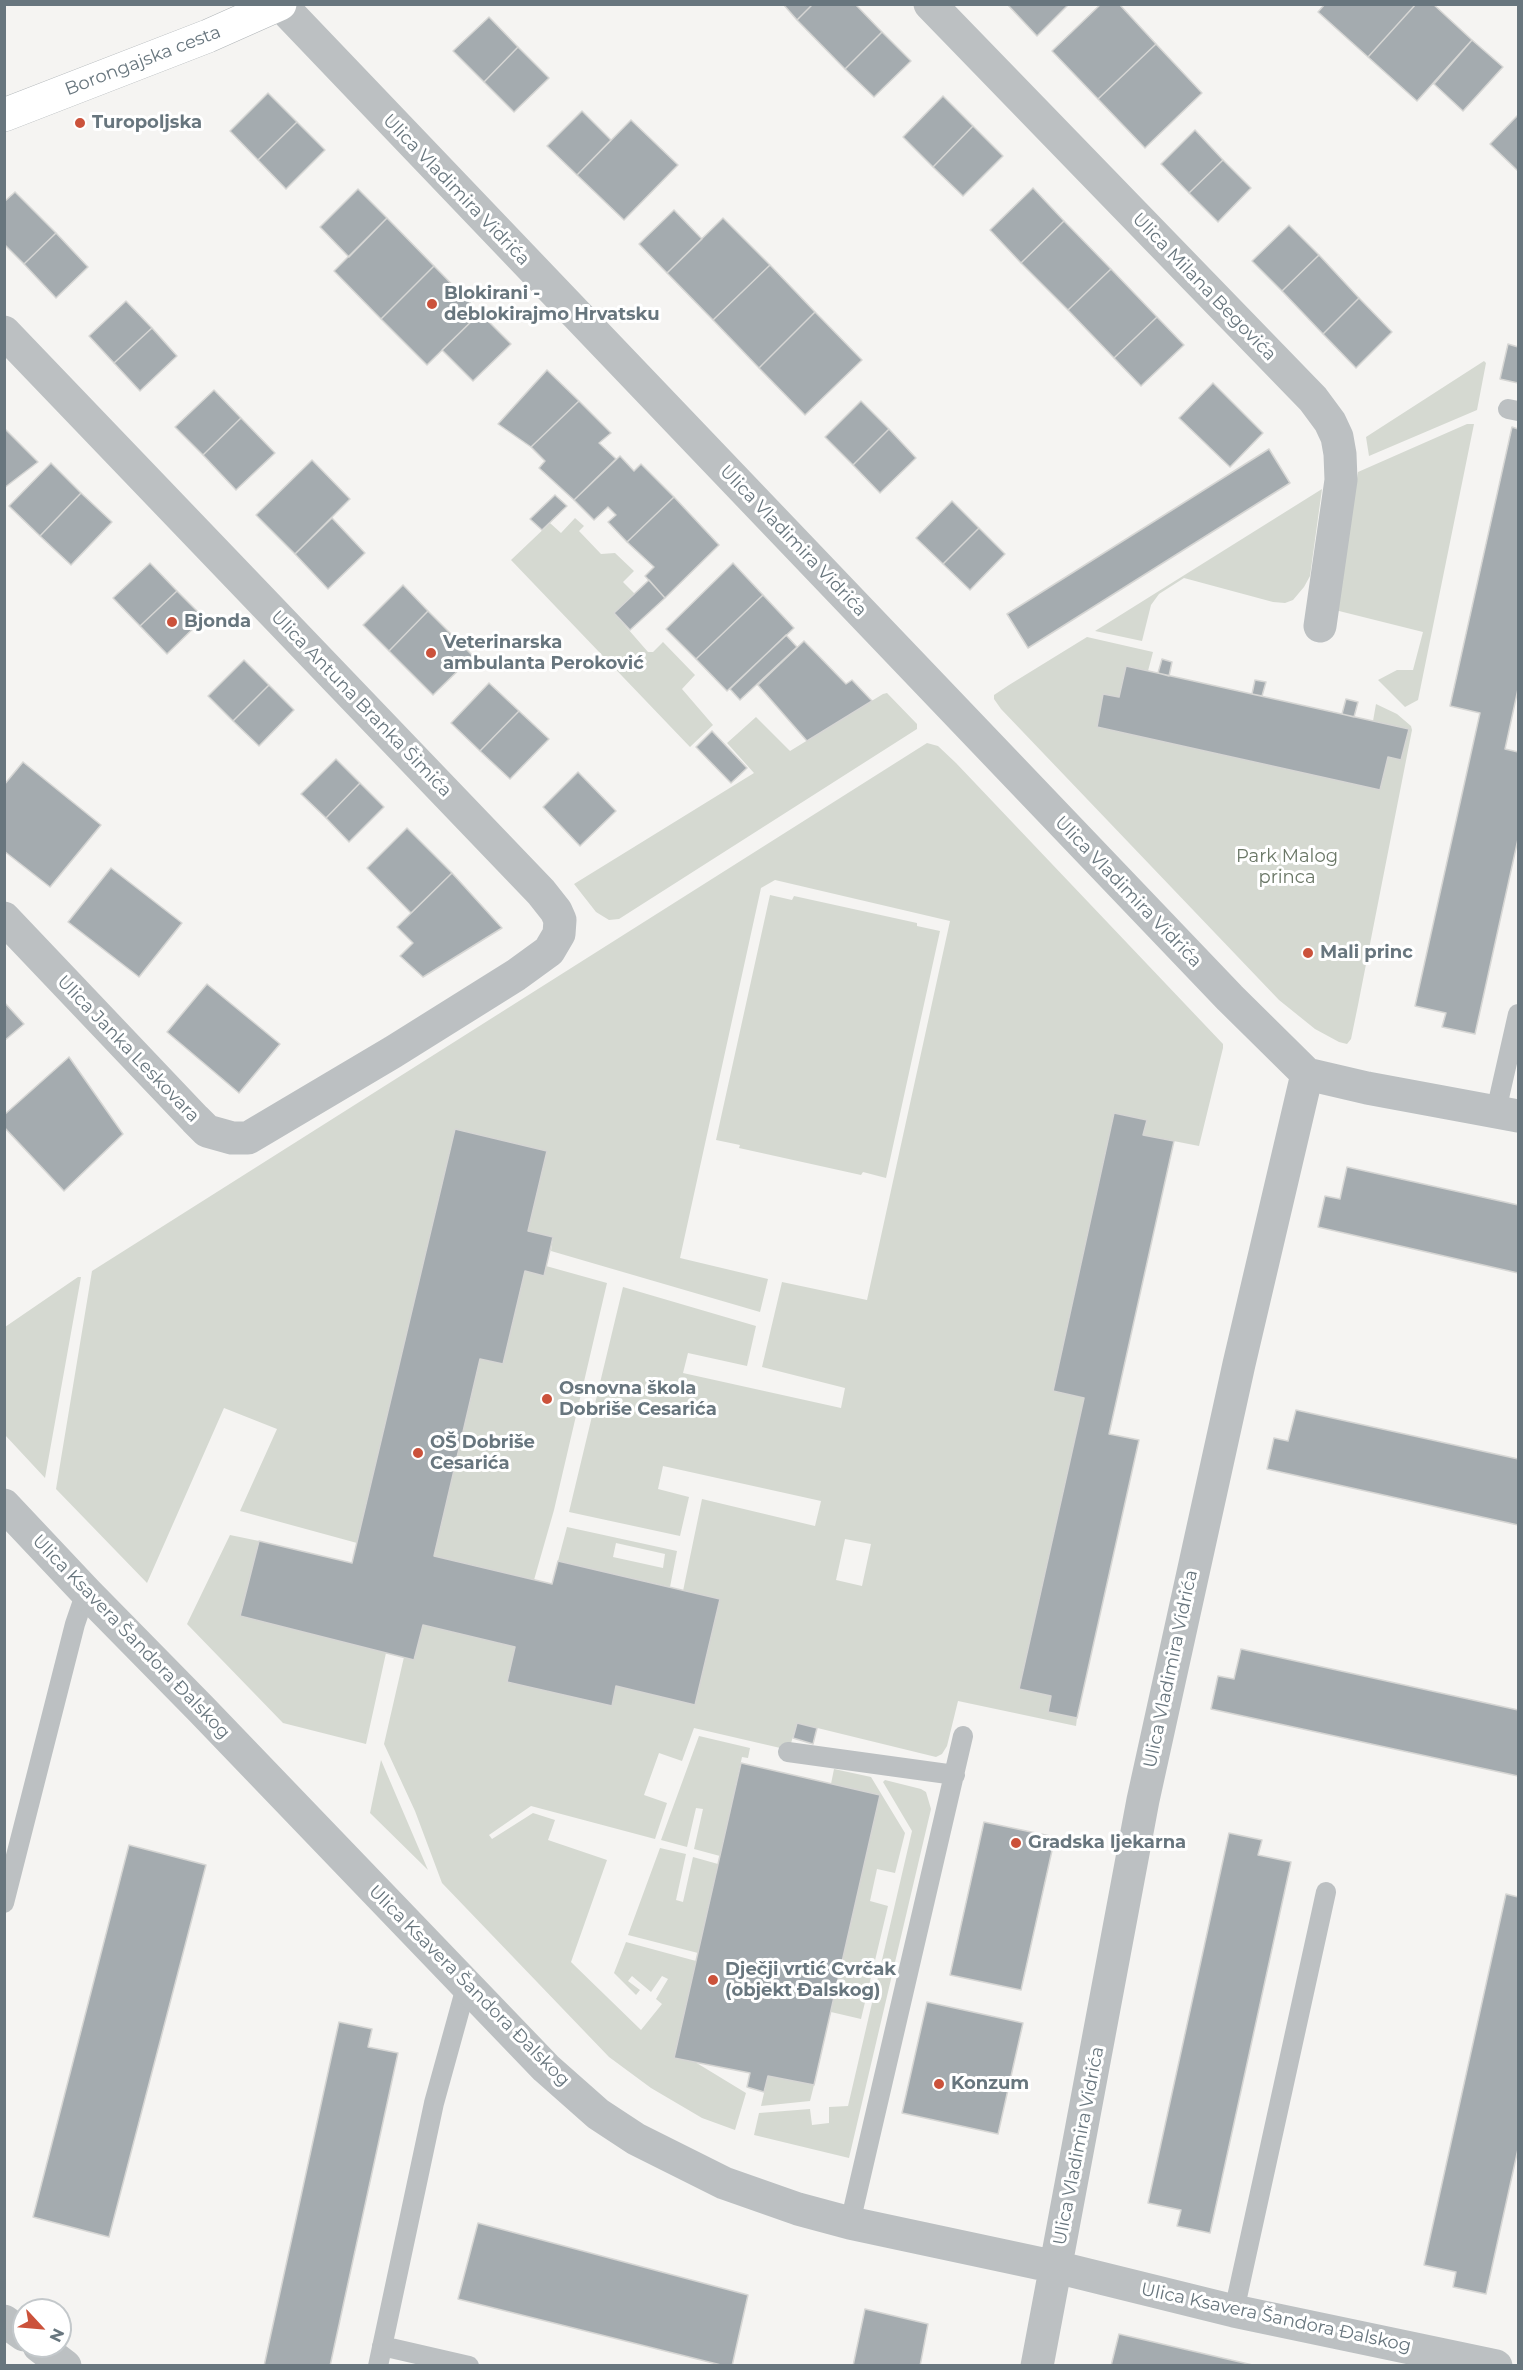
<!DOCTYPE html>
<html>
<head>
<meta charset="utf-8">
<style>
	body { margin:0 }
	#map { position:relative; width:1523px; height:2370px; overflow:hidden; background:#f5f4f2; font-family:Montserrat,sans-serif }
	canvas { display:block }
	.frame { position:absolute; inset:0; border:6px solid #68767e; pointer-events:none }
	.north { position:absolute; left:12px; top:2298px; width:60px; height:60px; box-sizing:border-box; background:#fff; border:2px solid #c3c8cb; border-radius:50%; rotate:116deg; font-size:16px; font-weight:700; line-height:24px; text-align:center; color:#68767e }
	.north::after { content:''; display:block; margin:auto; width:21px; height:27px; background:#cb523b; clip-path:polygon(50% 0,100% 100%,50% 72%,0 100%) }
</style>
</head>
<body>
<div id="map">
<canvas width="1523" height="2370"></canvas>
<div class="frame"></div>
<div class="north">N</div>
</div>
<script>
const g = document.querySelector('canvas').getContext('2d');
g.lineJoin = 'round';
function fill(path, color) { g.fillStyle = color; g.fill(path, 'evenodd'); }
const toPath = rows => new Path2D(rows.map(r => 'M' + r).join(''));
function trace(path, color, width, dash) { g.strokeStyle = color; g.lineWidth = width; g.lineCap = dash ? 'butt' : 'round'; g.setLineDash(dash || []); g.stroke(path); }
function label(font, color, halo, rows, align = 'center') {
  g.font = font + ' Montserrat,sans-serif'; g.lineWidth = 6; g.setLineDash([]); g.textBaseline = 'middle'; g.strokeStyle = halo; g.fillStyle = color; for (const [text, x, y, turn = 0] of rows) {
    g.save(); g.translate(x, y); g.rotate((+turn || 0) * Math.PI / 180); g.textAlign = isNaN(turn) ? turn : align; if (halo) g.strokeText(text, 0, 0); g.fillText(text, 0, 0); g.restore();
  }
}
fill(toPath([
	[1484,361,1486,363,1477,410,1369,456,1366,437],
	[1467,424,1474,424,1418,700,1405,707,1378,680,1397,670,1413,670,1423,632,1335,610,1358,472],
	[1322,489,1310,576,1304,587,1293,600,1285,603,1273,602,1184,578,1159,594,1151,605,1142,641,1095,631],
	[575,518,584,526,579,531,601,554,615,553,634,571,623,582,635,594,614,613,648,652,653,652,663,642,695,675,682,689,713,725,690,747,511,560,550,523,561,533],
	[1087,637,1153,652,1148,671,1126,666,1119,697,1103,694,1097,727,1380,790,1388,757,1401,759,1409,729,1373,721,1376,704,1397,714,1411,726,1412,730,1358,1005,1351,1039,1347,1044,1339,1042,1315,1029,1279,1000,1001,709,994,699,994,695,1009,685],
	[887,693,917,724,917,729,619,919,609,920,596,912,574,884,754,773,727,743,756,717,790,751,883,694],
	[927,743,938,746,956,763,1223,1044,1223,1048,1199,1146,1143,1135,1147,1120,1114,1113,1053,1391,1084,1398,1019,1689,1051,1696,1048,1712,1077,1718,1076,1726,958,1701,947,1746,942,1754,936,1757,797,1723,789,1750,694,1728,682,1761,659,1753,644,1795,667,1803,655,1839,531,1806,489,1835,492,1839,533,1813,555,1820,548,1840,607,1860,571,1962,641,2030,662,2004,656,1999,668,1979,662,1976,651,1992,632,1976,628,1981,640,1990,636,1995,614,1973,626,1942,696,1961,674,2058,695,2062,746,2093,735,2130,702,2118,651,2088,609,2057,442,1883,415,1811,384,1744,404,1657,414,1659,423,1625,515,1647,507,1682,611,1706,616,1686,695,1704,683,1591,702,1499,815,1526,821,1501,663,1466,658,1489,689,1497,680,1536,569,1512,623,1287,756,1326,747,1366,688,1353,683,1373,841,1408,845,1388,762,1367,782,1282,867,1300,950,921,775,880,761,888,680,1258,768,1279,760,1312,551,1251,553,1237,528,1231,547,1151,455,1129,357,1543,240,1511,277,1429,224,1408,147,1583,56,1489,92,1271],
	[845,1539,871,1544,862,1586,836,1580],
	[770,895,792,900,794,896,917,923,917,926,940,931,886,1178,863,1172,861,1175,739,1148,740,1145,716,1140],
	[546,1266,607,1283,554,1510,534,1580,434,1556,480,1359,503,1364,525,1271,544,1276],
	[78,1277,81,1277,45,1478,5,1435,5,1327],
	[567,1527,677,1551,670,1587,558,1561],
	[616,1543,665,1554,663,1568,613,1557],
	[230,1535,259,1541,240,1616,386,1653,366,1744,283,1723,187,1624],
	[699,1736,750,1748,748,1758,742,1757,720,1856,694,1849,703,1809,696,1808,687,1847,661,1840],
	[381,1760,428,1870,370,1813],
	[834,1769,871,1777,905,1833,895,1873,877,1869,870,1901,888,1906,861,2019,831,2012,831,1784],
	[885,1780,921,1789,926,1792,931,1809,849,2158,754,2135,759,2113,810,2109,812,2125,829,2123,829,2107,848,2106,912,1831,883,1782],
	[660,1848,686,1854,676,1900,683,1902,693,1857,718,1864,698,1953,628,1935],
	[768,2076,814,2085,810,2101,761,2106]
]), '#d5d9d1');
const building = toPath([
	[783,4,813,4,797,20,783,4],
	[813,4,855,4,882,32,845,69,797,20,813,4],
	[1007,4,1069,4,1037,36,1007,4],
	[1101,4,1119,4,1156,44,1098,99,1052,51,1101,4],
	[1325,4,1416,4,1368,57,1318,12,1325,4],
	[1416,4,1433,4,1472,40,1417,101,1368,57,1416,4],
	[489,17,518,47,484,82,453,51,489,17],
	[882,32,911,61,874,97,845,69,882,32],
	[1472,40,1503,67,1463,111,1434,84,1472,40],
	[1156,44,1202,93,1145,148,1098,99,1156,44],
	[518,47,549,78,514,112,484,82,518,47],
	[268,93,297,122,258,160,230,131,268,93],
	[943,96,973,126,933,167,903,137,943,96],
	[582,111,611,140,577,175,547,146,582,111],
	[1518,115,1518,171,1490,144,1518,115],
	[631,120,678,165,624,220,577,175,631,120],
	[297,122,325,150,286,189,258,160,297,122],
	[973,126,1003,156,963,196,933,167,973,126],
	[1195,130,1223,160,1189,193,1161,164,1195,130],
	[1223,160,1251,188,1218,222,1189,193,1223,160],
	[1033,188,1064,221,1021,263,990,230,1033,188],
	[358,189,387,218,349,257,320,227,358,189],
	[15,192,56,233,24,264,4,244,4,202,15,192],
	[674,210,702,239,667,273,639,244,674,210],
	[387,218,434,266,381,319,334,271,387,218],
	[723,218,770,265,713,320,667,273,723,218],
	[1064,221,1111,269,1068,310,1021,263,1064,221],
	[1289,225,1319,255,1282,291,1252,261,1289,225],
	[56,233,88,267,56,298,24,264,56,233],
	[1319,255,1359,298,1323,334,1282,291,1319,255],
	[770,265,815,312,759,368,713,320,770,265],
	[434,266,480,313,427,365,381,319,434,266],
	[1111,269,1157,317,1114,358,1068,310,1111,269],
	[1359,298,1392,332,1356,368,1323,334,1359,298],
	[126,301,152,328,114,363,89,336,126,301],
	[815,312,862,360,805,415,759,368,815,312],
	[480,313,511,344,473,381,442,350,480,313],
	[1157,317,1184,345,1141,386,1114,358,1157,317],
	[152,328,177,356,140,391,114,363,152,328],
	[1508,344,1518,347,1518,383,1500,379,1508,344],
	[547,370,579,401,531,447,498,424,547,370],
	[1213,383,1263,433,1230,467,1179,418,1213,383],
	[214,390,241,418,203,455,175,427,214,390],
	[579,401,611,433,599,443,616,459,574,500,539,468,545,461,531,447,579,401],
	[861,401,889,429,853,465,825,437,861,401],
	[241,418,275,453,236,490,203,455,241,418],
	[1512,427,1518,429,1518,689,1505,749,1518,752,1518,839,1475,1034,1442,1027,1446,1013,1415,1006,1480,713,1450,706,1512,427],
	[4,428,38,462,4,488,4,428],
	[889,429,916,458,880,493,853,465,889,429],
	[1269,449,1290,483,1028,648,1007,614,1269,449],
	[620,456,634,471,641,464,674,497,627,542,608,522,616,515,608,507,594,520,574,500,620,456],
	[312,460,350,499,295,554,256,515,312,460],
	[51,463,81,493,40,536,9,506,51,463],
	[81,493,112,522,71,565,40,536,81,493],
	[555,495,567,506,542,530,530,519,555,495],
	[674,497,719,545,665,598,645,576,654,567,627,542,674,497],
	[952,501,979,528,943,564,916,538,952,501],
	[332,518,365,553,328,589,295,554,332,518],
	[979,528,1005,554,970,590,943,564,979,528],
	[150,563,177,591,140,626,113,598,150,563],
	[733,563,763,595,696,659,666,629,733,563],
	[649,580,665,598,630,630,614,613,649,580],
	[403,585,428,611,389,651,363,625,403,585],
	[177,591,204,618,167,654,140,626,177,591],
	[763,595,794,628,727,691,696,659,763,595],
	[428,611,473,656,433,695,389,651,428,611],
	[786,635,797,647,740,700,730,689,786,635],
	[804,641,846,684,852,680,872,701,807,741,758,685,804,641],
	[1162,659,1172,662,1169,676,1158,673,1162,659],
	[244,660,269,685,233,721,208,696,244,660],
	[1126,666,1409,729,1401,760,1388,757,1380,790,1097,727,1103,694,1119,697,1126,666],
	[1255,680,1266,682,1262,696,1252,694,1255,680],
	[489,683,519,711,480,751,451,723,489,683],
	[269,685,294,710,259,746,233,721,269,685],
	[1346,699,1358,702,1354,717,1342,714,1346,699],
	[519,711,549,739,510,779,480,751,519,711],
	[712,731,747,768,731,783,696,747,712,731],
	[336,759,360,783,326,818,301,794,336,759],
	[23,762,101,825,50,887,4,851,4,785,23,762],
	[578,772,616,811,580,846,543,807,578,772],
	[360,783,384,807,349,842,326,818,360,783],
	[407,828,452,873,411,913,367,868,407,828],
	[111,868,182,923,139,977,68,922,111,868],
	[452,873,502,928,423,977,400,956,413,943,397,927,452,873],
	[207,984,280,1044,239,1093,167,1032,207,984],
	[4,1002,24,1024,4,1041,4,1002],
	[69,1057,123,1134,64,1191,4,1127,4,1115,69,1057],
	[1114,1113,1147,1120,1143,1135,1174,1141,1109,1434,1139,1440,1077,1718,1048,1712,1051,1696,1019,1689,1084,1398,1053,1391,1114,1113],
	[455,1129,547,1151,528,1231,553,1237,544,1276,525,1271,503,1364,480,1359,434,1556,552,1584,558,1561,720,1599,695,1705,616,1686,612,1706,507,1682,515,1647,423,1625,414,1660,240,1616,259,1541,352,1563,455,1129],
	[1347,1167,1518,1205,1518,1273,1318,1227,1325,1196,1340,1199,1347,1167],
	[1296,1410,1518,1459,1518,1525,1267,1469,1274,1438,1288,1441,1296,1410],
	[1241,1649,1518,1710,1518,1776,1211,1709,1218,1676,1234,1679,1241,1649],
	[797,1723,817,1728,813,1744,793,1738,797,1723],
	[741,1763,880,1795,814,2085,768,2076,764,2092,747,2087,750,2073,674,2058,741,1763],
	[984,1822,1055,1837,1021,1990,950,1975,984,1822],
	[1229,1833,1262,1840,1258,1855,1291,1862,1210,2233,1177,2226,1181,2210,1148,2203,1229,1833],
	[129,1845,206,1865,109,2237,33,2217,129,1845],
	[1506,1894,1518,1897,1518,2149,1486,2294,1453,2287,1456,2272,1424,2265,1506,1894],
	[927,2002,1023,2023,998,2134,902,2113,927,2002],
	[339,2022,372,2029,368,2047,398,2053,330,2366,264,2366,339,2022],
	[478,2223,748,2295,732,2366,725,2366,458,2299,478,2223],
	[865,2309,928,2324,920,2366,853,2366,865,2309],
	[1119,2334,1257,2366,1111,2366,1119,2334]
]);
fill(building, '#a4abaf');
trace(building, '#d6d6d4', 1.5);
const secondary = toPath([
	[4,115,208,36,280,4]
]);
trace(secondary, '#afb4b7', 34);
trace(toPath([
	[1508,409,1518,411],
	[1496,1111,1518,1014],
	[788,1752,955,1775],
	[4,1903,75,1624,86,1592],
	[850,2223,963,1736],
	[1234,2311,1326,1892],
	[382,2346,469,2366],
	[378,2366,434,2103,466,1987]
]), '#bcc0c2', 20);
trace(toPath([
	[280,4,1230,998,1307,1074,1367,1088,1518,1116],
	[930,4,1313,399,1330,422,1337,437,1340,454,1341,480,1320,626],
	[4,332,541,892,556,911,560,920,559,934,549,951,516,975,393,1052,248,1138,232,1138,207,1131,195,1119,4,918],
	[4,1505,86,1592,201,1709,546,2068,598,2114,636,2139,724,2183,798,2209,850,2223,1056,2267,1234,2311,1496,2366],
	[4,2321,24,2335],
	[39,2346,65,2366],
	[1037,2366,1143,1800,1239,1364,1307,1074]
]), '#bcc0c2', 33);
trace(secondary, '#fff', 33);
for (const [x, y, r, color] of [
	[80,123,6,"#cb523b"],
	[432,304,6,"#cb523b"],
	[172,622,6,"#cb523b"],
	[431,653,6,"#cb523b"],
	[1308,953,6,"#cb523b"],
	[547,1399,6,"#cb523b"],
	[418,1453,6,"#cb523b"],
	[1016,1843,6,"#cb523b"],
	[713,1980,6,"#cb523b"],
	[939,2084,6,"#cb523b"]
]) { const dot = new Path2D(); dot.arc(x, y, r, 0, 2 * Math.PI); g.fillStyle = color; g.fill(dot); trace(dot, '#fff', 2); }
label('18px', '#68767e', '#fff', [
	["Borongajska cesta",143,61,-21],
	["Ulica Vladimira Vidrića",456,190,46],
	["Ulica Milana Begovića",1204,287,46],
	["Ulica Vladimira Vidrića",793,541,46],
	["Ulica Antuna Branka Šimića",361,704,46],
	["Ulica Vladimira Vidrića",1128,892,46],
	["Ulica Janka Leskovara",128,1049,46],
	["Ulica Ksavera Šandora Đalskog",131,1637,46],
	["Ulica Vladimira Vidrića",1171,1669,-78],
	["Ulica Ksavera Šandora Đalskog",469,1986,45],
	["Ulica Vladimira Vidrića",1079,2146,-79],
	["Ulica Ksavera Šandora Đalskog",1276,2318,12]
]);
label('bold 18px', '#68767e', '#fff', [
	["Turopoljska",92,123],
	["Blokirani -",444,294],
	["deblokirajmo Hrvatsku",444,315],
	["Bjonda",184,622],
	["Veterinarska",443,643],
	["ambulanta Peroković",443,664],
	["Mali princ",1320,953],
	["Osnovna škola",559,1389],
	["Dobriše Cesarića",559,1410],
	["OŠ Dobriše",430,1443],
	["Cesarića",430,1464],
	["Gradska ljekarna",1028,1843],
	["Dječji vrtić Cvrčak",725,1970],
	["(objekt Đalskog)",725,1991],
	["Konzum",951,2084]
], 'left');
label('18px', '#6a7766', '#fff', [
	["Park Malog",1287,857],
	["princa",1287,878]
]);
</script>
</body>
</html>
